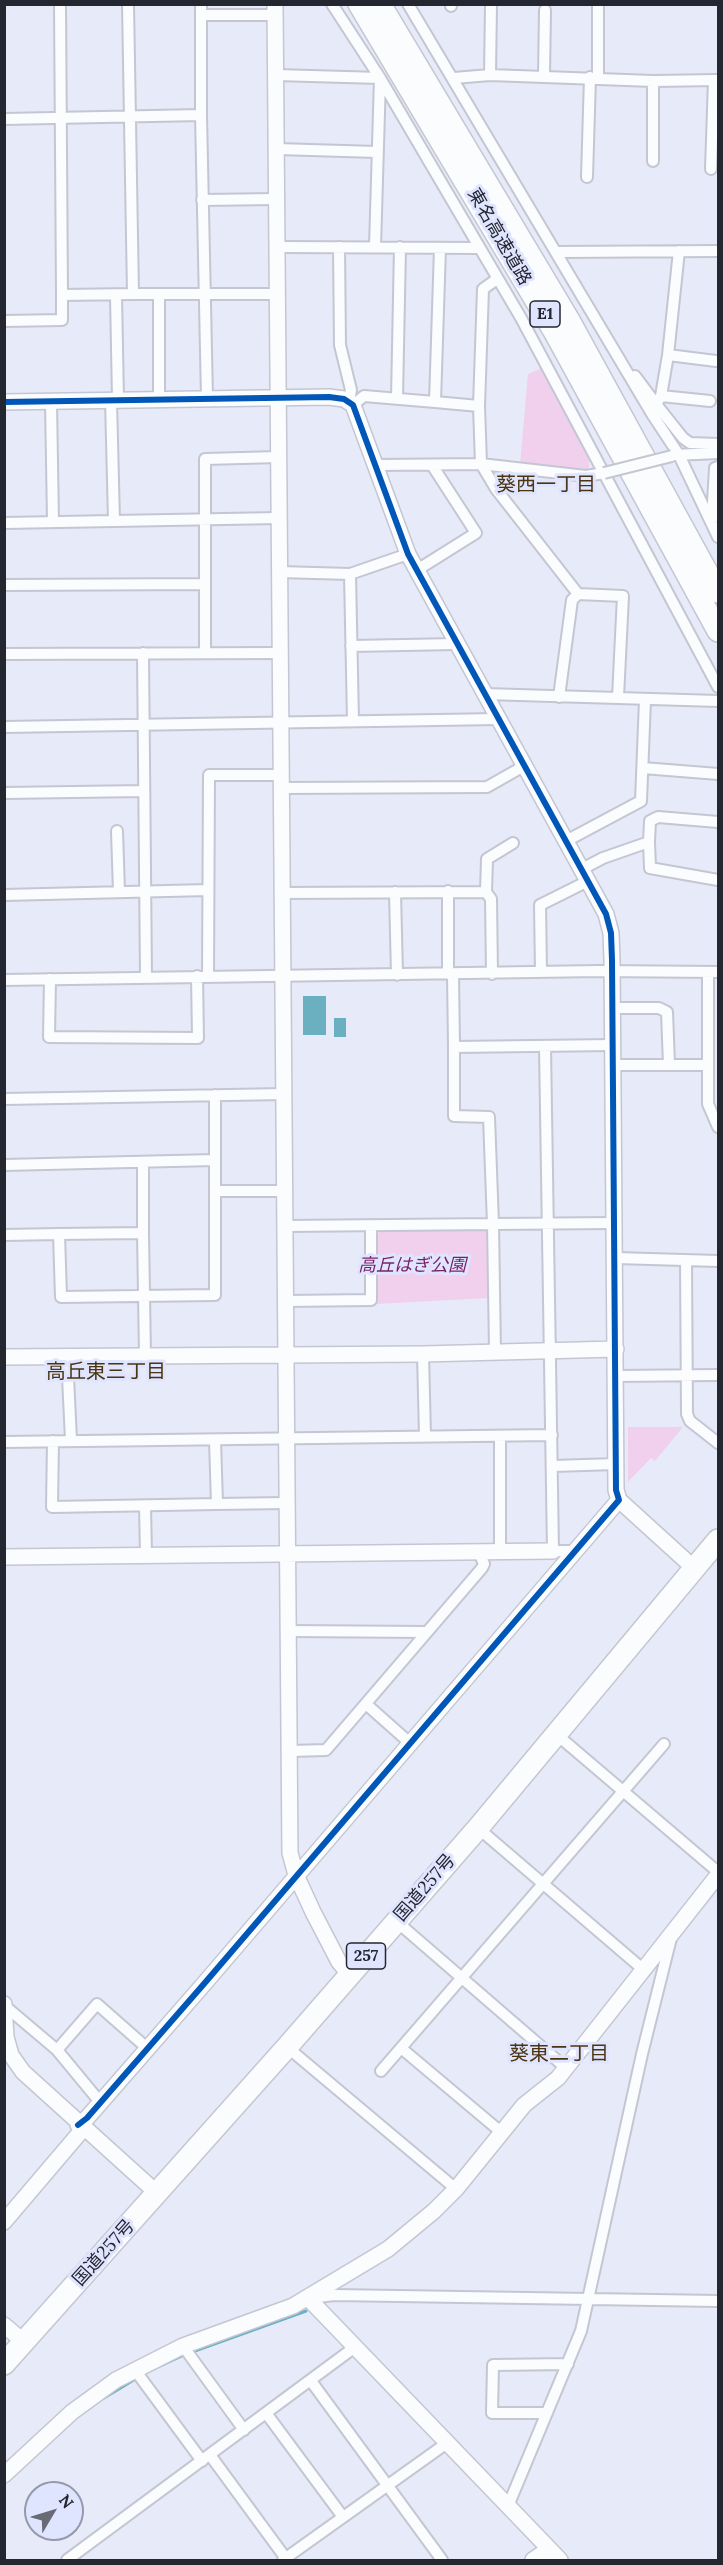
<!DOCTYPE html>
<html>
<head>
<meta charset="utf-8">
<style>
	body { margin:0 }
	#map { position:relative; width:723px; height:2565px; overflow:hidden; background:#e7eaf8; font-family:Lora,serif }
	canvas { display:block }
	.frame { position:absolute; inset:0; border:6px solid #242630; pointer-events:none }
	.north { position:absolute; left:24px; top:2481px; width:60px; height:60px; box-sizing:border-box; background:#e0e5ff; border:2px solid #9599ac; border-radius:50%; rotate:52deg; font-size:16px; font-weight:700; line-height:24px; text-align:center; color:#242630 }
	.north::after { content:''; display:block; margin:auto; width:21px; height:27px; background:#686b76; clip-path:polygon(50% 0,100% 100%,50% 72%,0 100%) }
</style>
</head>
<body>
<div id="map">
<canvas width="723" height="2565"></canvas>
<div class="frame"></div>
<div class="north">N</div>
</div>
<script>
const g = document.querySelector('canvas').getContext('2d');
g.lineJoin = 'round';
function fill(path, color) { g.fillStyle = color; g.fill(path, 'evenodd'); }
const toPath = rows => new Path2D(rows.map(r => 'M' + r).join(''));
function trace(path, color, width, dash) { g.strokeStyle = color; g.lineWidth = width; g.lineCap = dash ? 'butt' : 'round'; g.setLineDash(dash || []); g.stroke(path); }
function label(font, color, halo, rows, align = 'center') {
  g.font = font + ' Lora,"Noto Sans JP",serif'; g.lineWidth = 6; g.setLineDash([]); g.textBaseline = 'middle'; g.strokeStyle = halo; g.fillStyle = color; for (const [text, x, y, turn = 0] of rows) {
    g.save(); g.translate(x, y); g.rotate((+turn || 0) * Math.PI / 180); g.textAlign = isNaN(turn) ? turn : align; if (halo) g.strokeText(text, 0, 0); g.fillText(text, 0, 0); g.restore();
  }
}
fill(toPath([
	[542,368,571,419,589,460,589,468,585,473,520,464,528,374],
	[382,1230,485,1230,489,1235,489,1298,376,1304,375,1236],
	[628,1427,683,1427,655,1461,651,1458,628,1482]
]), '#f1d0ee');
fill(toPath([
	[303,996,326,996,326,1035,303,1035],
	[334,1018,346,1018,346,1037,334,1037]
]), '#6ab0c0');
trace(toPath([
	[192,2352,306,2311],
	[145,2373,186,2354],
	[104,2398,137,2378]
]), '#6ab0c0', 3);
const street = toPath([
	[60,4,62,295,133,294],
	[128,4,133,294,278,294],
	[332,4,380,78,521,318,718,687],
	[408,4,652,414,679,455,718,537],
	[451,4,451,6],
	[201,15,275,15],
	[276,75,380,78,375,247],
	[490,75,491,4],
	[544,76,545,10],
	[454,78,490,75,653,81,718,80],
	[598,78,598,4],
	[201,115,201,4],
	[4,119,201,115,207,398],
	[277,149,377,152],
	[653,161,653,81],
	[711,169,714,80],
	[587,177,590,77],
	[202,200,277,199],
	[278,247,479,248],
	[339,247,340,345,351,390,349,402],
	[679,251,668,355,661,396,656,404,683,438,690,443,718,444],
	[557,252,718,251],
	[497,279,483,289,479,406,481,464,496,489,578,594,572,600,559,697],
	[116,295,118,400],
	[4,321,62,320,62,295],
	[668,355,716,361],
	[635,376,656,404],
	[661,396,710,401],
	[397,398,400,247],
	[159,399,159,295],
	[111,400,114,521],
	[51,401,53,522],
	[435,402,479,406],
	[353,405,364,396,435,402,440,248],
	[674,455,718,453],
	[377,465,481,464,586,476,604,473],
	[712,520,715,468,718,467],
	[4,523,279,518],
	[417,570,476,533,432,465],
	[279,572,350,574,408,554],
	[350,574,353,721],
	[4,585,204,584],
	[578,594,623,596,618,697],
	[351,646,457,644],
	[205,652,205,459,279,457],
	[143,653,146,977],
	[4,654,280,653],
	[485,694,718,701],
	[4,727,499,719],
	[643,768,718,774],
	[282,788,487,787,524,766],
	[4,793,144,791],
	[117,831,119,892],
	[566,841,641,801,645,700],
	[649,842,650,868,718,880],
	[582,869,603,858,649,842,650,821,658,817,718,822],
	[448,891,448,974],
	[395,892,397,975],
	[486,892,487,859,513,843],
	[282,893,486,892,491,899,492,974],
	[4,895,208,890],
	[541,972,540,905,588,881],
	[708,972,708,1104,718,1127],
	[453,974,454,1047,613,1045],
	[208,976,209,775,282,775],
	[50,979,49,1037,198,1038,197,976],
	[4,980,599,971,718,972],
	[613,1008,659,1008,667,1012,669,1065],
	[545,1047,553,1551,575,1551],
	[614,1065,708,1065],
	[4,1099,284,1094],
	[215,1160,215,1191,283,1191],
	[143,1163,143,1233,59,1234,61,1297,215,1295,215,1191],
	[4,1165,215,1160,215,1095],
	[286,1226,493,1224,489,1117,454,1116,454,1047],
	[143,1233,145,1356],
	[4,1235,59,1234],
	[616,1258,718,1261],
	[686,1261,687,1414,690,1421,718,1443],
	[286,1301,371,1300,371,1226],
	[495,1351,493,1224,614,1223],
	[423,1354,425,1436],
	[67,1356,71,1440],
	[616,1376,718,1375],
	[215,1440,217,1504,286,1503],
	[53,1441,52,1507,217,1504],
	[4,1442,552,1435],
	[553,1466,616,1464],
	[145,1506,146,1555],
	[500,1552,500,1437],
	[288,1631,426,1632],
	[366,1704,411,1744],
	[556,1734,718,1872],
	[290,1751,326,1750,482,1568,484,1564,479,1552],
	[478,1828,645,1971],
	[396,1921,566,2068],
	[5,2006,57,2050,97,2004,147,2048],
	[287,2047,456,2189],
	[401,2048,501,2132],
	[57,2050,100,2102],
	[381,2071,664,1744],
	[311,2298,334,2295,718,2301],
	[183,2346,244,2430],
	[135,2370,202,2461],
	[311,2381,442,2560],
	[266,2413,343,2517],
	[547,2413,492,2413,493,2365,568,2364],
	[210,2455,287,2560],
	[508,2506,581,2331,642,2054,671,1938],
	[67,2560,355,2347],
	[283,2560,447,2443]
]);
const secondary = toPath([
	[275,4,290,1853,296,1875,313,1912,339,1962,350,1975],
	[4,402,329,397,344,399,353,405,408,554,606,914,611,933,612,960,616,1490,619,1500,203,1985,87,2118,78,2125],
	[4,1357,423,1354,616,1349],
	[619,1500,695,1569],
	[4,1557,553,1551],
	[4,2004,6,2037,11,2055,23,2072,158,2194],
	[4,2222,83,2129],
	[308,2298,560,2560],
	[4,2325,24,2342],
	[4,2475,72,2412,116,2380,183,2346,293,2306,388,2249,434,2211,456,2189,524,2105,558,2078,718,1875],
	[533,2560,549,2549]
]);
const highway = toPath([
	[359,4,554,331,718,631],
	[380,4,570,322,718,592],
	[4,2364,287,2047,478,1828,718,1540]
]);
trace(street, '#c4c6d1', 14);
trace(secondary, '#c4c6d1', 18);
trace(highway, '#c4c6d1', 24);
trace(street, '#fbfcfe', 10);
trace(secondary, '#fbfcfe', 15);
trace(highway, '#fbfcfe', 21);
const streetBridge = toPath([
	[604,473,672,456]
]);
trace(streetBridge, '#c4c6d1', 14, []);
trace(streetBridge, '#fbfcfe', 10);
trace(toPath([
	[4,402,329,397,344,399,353,405,408,554,606,914,611,933,612,960,616,1490,619,1500,203,1985,87,2118,78,2125]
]), '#0057b8', 6);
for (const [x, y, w] of [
	[545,314,30],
	[366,1956,39]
]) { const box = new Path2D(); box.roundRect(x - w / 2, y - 13, w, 26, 4.5); g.fillStyle = '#e0e5ff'; g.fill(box); trace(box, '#242630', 1.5); }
label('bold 16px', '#242630', null, [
	["E1",545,314],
	["257",366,1956]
]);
label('18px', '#242630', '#e0e5ff', [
	["東名高速道路",499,237,60],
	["国道257号",425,1888,-49],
	["国道257号",104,2253,-48]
]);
label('italic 18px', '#791f64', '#e0e5ff', [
	["高丘はぎ公園",412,1266]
]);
label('20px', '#4b3410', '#e0e5ff', [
	["葵西一丁目",546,485],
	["高丘東三丁目",106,1372],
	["葵東二丁目",559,2054]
]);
</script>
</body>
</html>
